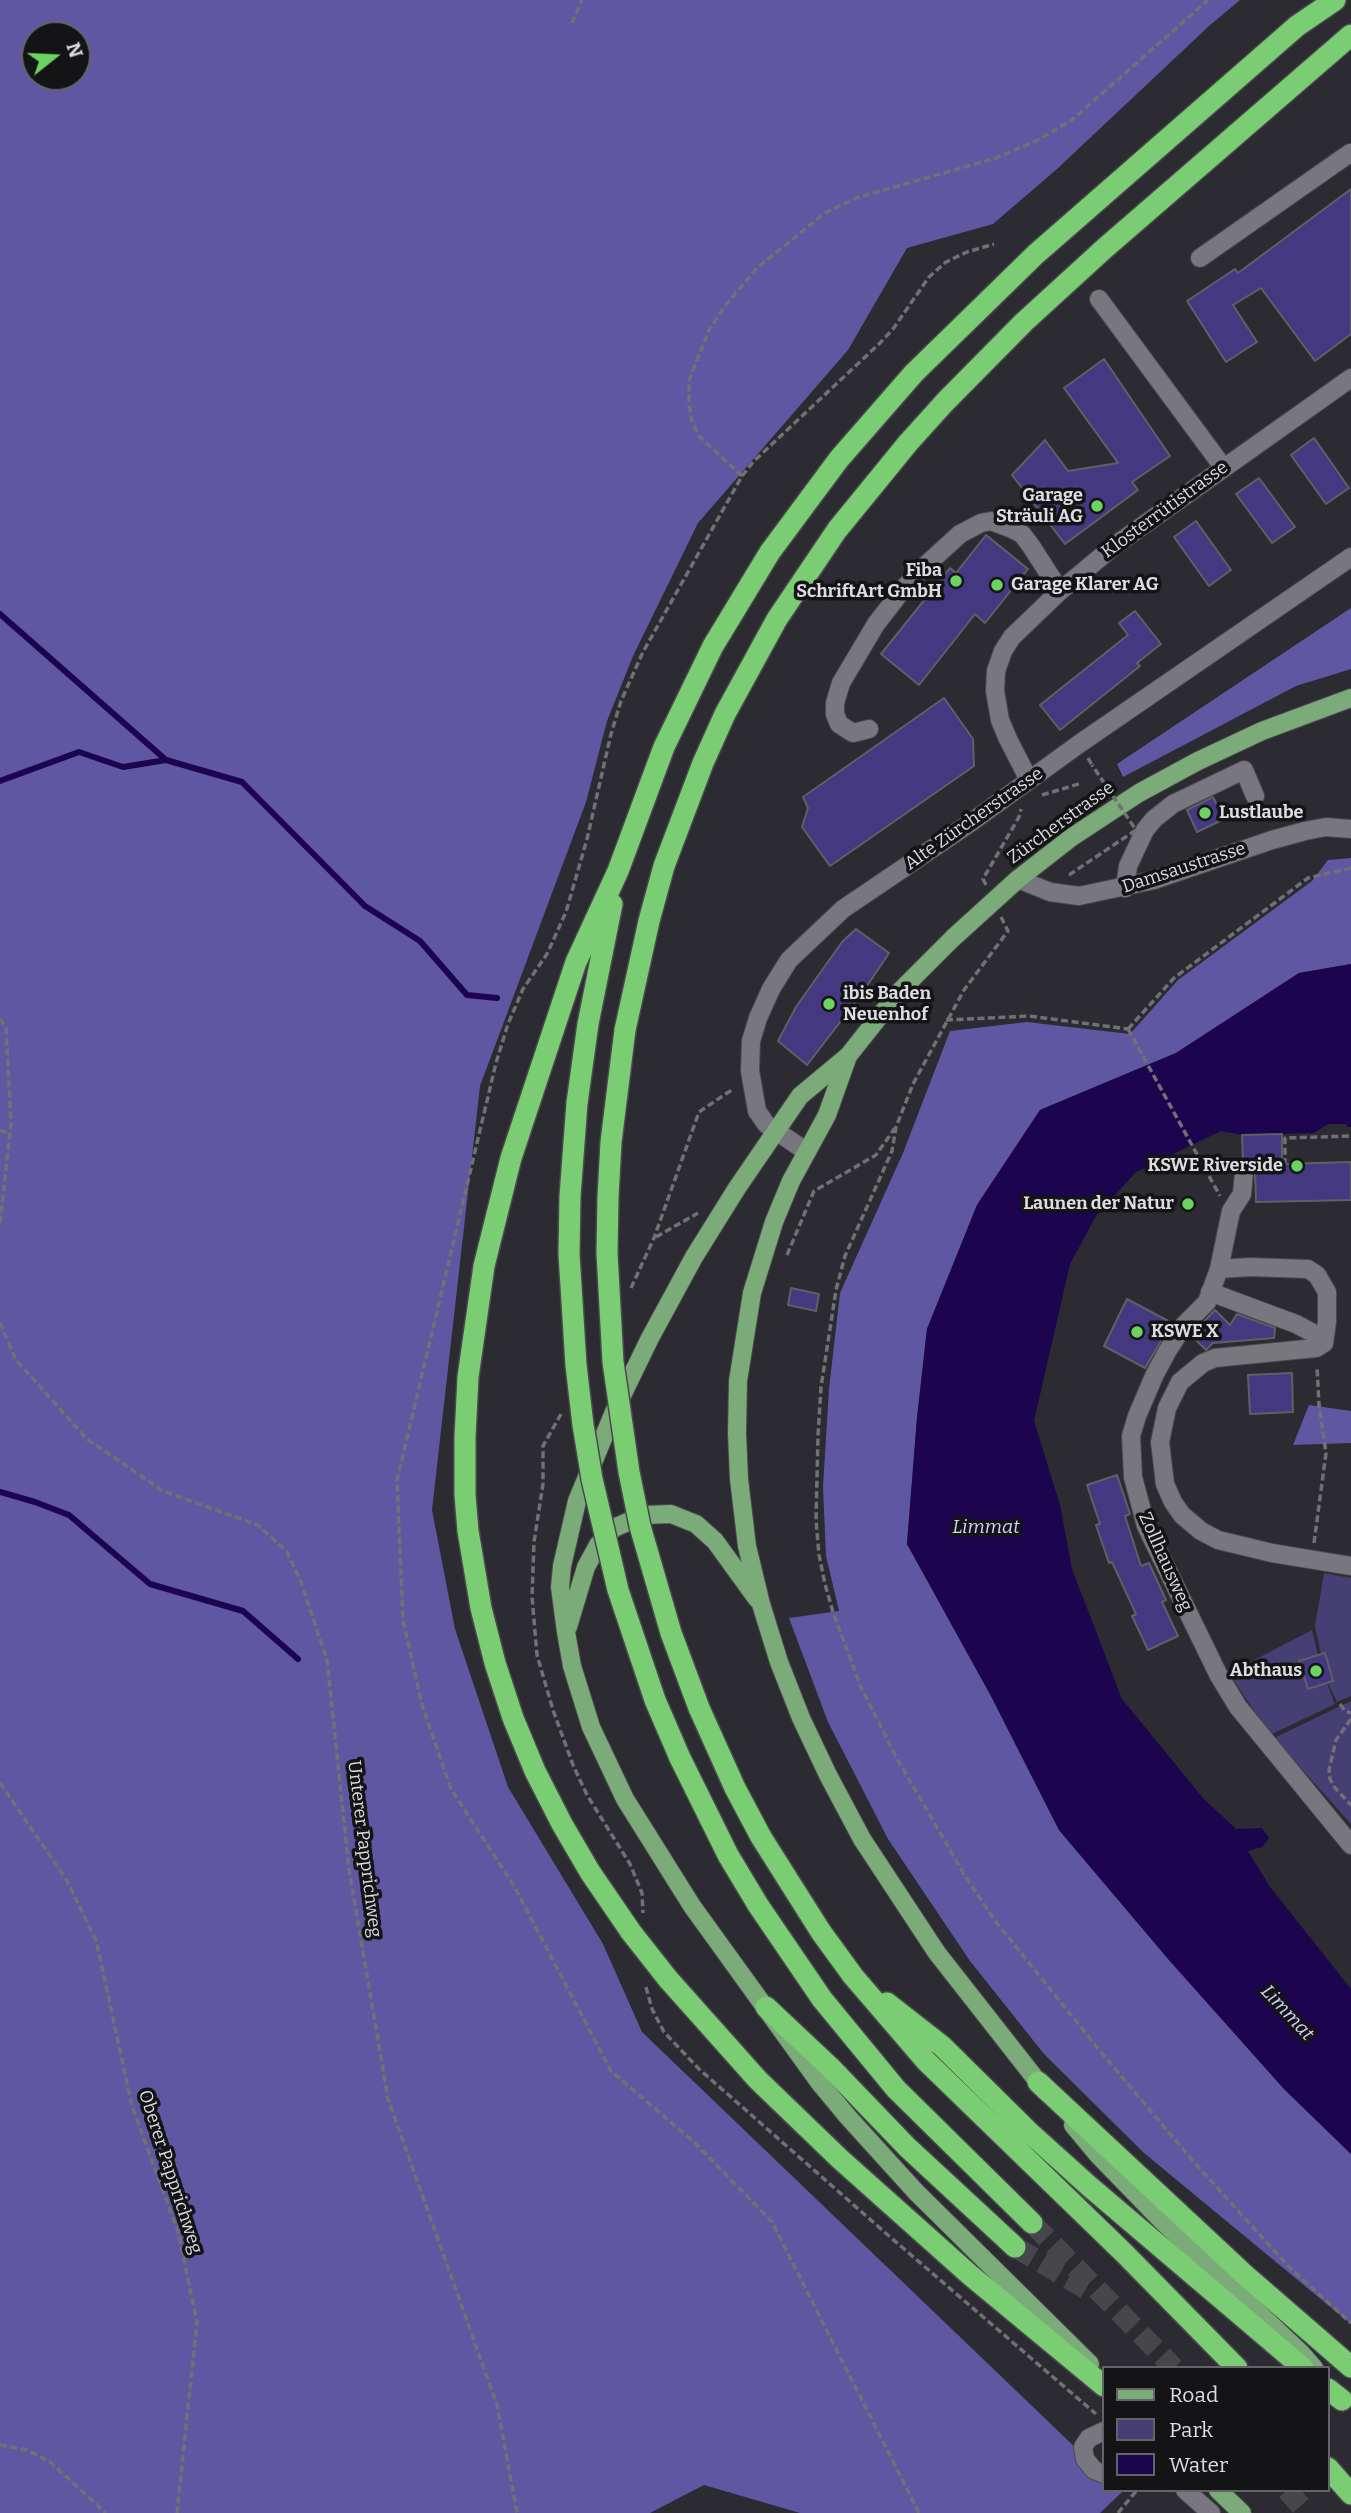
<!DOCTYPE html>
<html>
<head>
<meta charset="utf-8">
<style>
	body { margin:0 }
	#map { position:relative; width:1351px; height:2513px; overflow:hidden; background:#2b2b31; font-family:Bitter,serif }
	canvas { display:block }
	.legend { position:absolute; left:1102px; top:2366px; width:228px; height:126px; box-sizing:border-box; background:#141417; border:2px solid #646468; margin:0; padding:9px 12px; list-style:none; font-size:21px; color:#dddde1 }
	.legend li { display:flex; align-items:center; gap:14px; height:35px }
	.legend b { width:35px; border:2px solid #646468 }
	.north { position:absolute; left:21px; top:21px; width:70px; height:70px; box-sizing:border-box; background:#141417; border:2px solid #646468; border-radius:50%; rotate:72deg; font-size:19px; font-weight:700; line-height:28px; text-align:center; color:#dddde1 }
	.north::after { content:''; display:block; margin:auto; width:24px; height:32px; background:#6cd362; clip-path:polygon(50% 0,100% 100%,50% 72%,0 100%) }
</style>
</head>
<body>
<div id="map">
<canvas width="1351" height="2513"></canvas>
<ul class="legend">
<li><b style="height:9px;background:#7aab78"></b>Road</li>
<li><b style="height:19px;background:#453f73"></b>Park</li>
<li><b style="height:19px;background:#1c054e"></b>Water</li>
</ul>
<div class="north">N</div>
</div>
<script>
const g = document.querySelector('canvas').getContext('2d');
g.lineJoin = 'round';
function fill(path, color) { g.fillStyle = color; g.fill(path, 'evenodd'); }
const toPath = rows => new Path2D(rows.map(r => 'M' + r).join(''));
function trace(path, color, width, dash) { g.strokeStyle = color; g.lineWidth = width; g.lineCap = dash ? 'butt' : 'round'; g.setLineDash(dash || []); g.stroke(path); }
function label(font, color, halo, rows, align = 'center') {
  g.font = font + ' Bitter,serif'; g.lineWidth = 7; g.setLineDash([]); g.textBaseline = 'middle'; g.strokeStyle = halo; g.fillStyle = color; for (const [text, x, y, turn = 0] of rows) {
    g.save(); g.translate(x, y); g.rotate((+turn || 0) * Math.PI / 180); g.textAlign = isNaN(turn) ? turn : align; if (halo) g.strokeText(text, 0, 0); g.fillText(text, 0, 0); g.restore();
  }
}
fill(toPath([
	[1324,1573,1351,1578,1351,1696,1337,1702,1328,1683,1333,1681,1325,1654,1321,1654,1315,1626],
	[1312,1630,1318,1655,1308,1689,1327,1683,1335,1704,1270,1735,1229,1673],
	[1351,1701,1351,1824,1274,1738]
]), '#453f73');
fill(toPath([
	[0,0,1240,0,1209,26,1057,169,993,224,907,248,848,350,698,523,633,656,607,721,586,802,480,1086,432,1510,455,1629,508,1787,603,1944,642,2032,1104,2475,1104,2490,1120,2490,1122,2492,1100,2513,800,2513,704,2485,650,2513,0,2513],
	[35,35,77,35,77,77,35,77],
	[1351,608,1351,669,1296,686,1123,777,1117,764],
	[1351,858,1351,964,1299,973,1176,1053,1040,1110,977,1205,927,1329,917,1418,907,1544,991,1696,1059,1830,1169,1960,1284,2089,1351,2154,1351,2324,1144,2153,1044,2054,970,1961,888,1839,828,1722,789,1618,839,1611,826,1556,823,1487,829,1389,840,1293,903,1153,950,1031,1027,1022,1130,1034,1178,980,1312,881,1328,860],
	[1309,1405,1351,1411,1351,1443,1293,1445]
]), '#6057a3');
fill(toPath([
	[1351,964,1351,1127,1347,1127,1347,1124,1328,1124,1314,1133,1242,1135,1221,1131,1136,1172,1096,1216,1070,1264,1034,1421,1060,1505,1072,1569,1122,1699,1203,1798,1236,1829,1262,1828,1269,1838,1262,1847,1248,1851,1270,1887,1351,1989,1351,2154,1284,2089,1169,1960,1059,1830,991,1696,907,1544,917,1418,927,1329,977,1205,1040,1110,1176,1053,1299,973]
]), '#1c054e');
trace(toPath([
	[0,614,166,760,242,782,365,906,420,941,467,995,497,998],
	[0,781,79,752,123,767,166,760],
	[0,1492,35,1502,69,1515,150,1584,243,1611,298,1659]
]), '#1c054e', 6);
const building = toPath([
	[1351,189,1351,334,1315,361,1261,288,1233,305,1257,342,1226,362,1187,301,1235,269,1238,273,1351,189],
	[1104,359,1170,456,1132,482,1138,490,1065,544,1012,475,1045,440,1068,471,1118,463,1064,388,1104,359],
	[1314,438,1349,488,1326,504,1291,455,1314,438],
	[1259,478,1295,527,1272,543,1236,494,1259,478],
	[1196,521,1231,570,1209,586,1174,537,1196,521],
	[986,535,1028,569,985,623,975,614,919,685,881,654,950,568,956,573,986,535],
	[1135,611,1161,644,1137,663,1140,666,1060,730,1040,705,1128,635,1119,623,1135,611],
	[944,698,973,739,974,766,830,866,802,827,808,808,803,797,944,698],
	[1213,797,1224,819,1197,832,1187,810,1213,797],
	[856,929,889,953,861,995,807,1065,778,1041,796,1007,842,942,856,929],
	[1282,1134,1282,1164,1351,1162,1351,1200,1256,1202,1255,1170,1250,1163,1243,1162,1242,1135,1282,1134],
	[791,1288,819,1294,816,1311,788,1305,791,1288],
	[1127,1299,1172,1323,1145,1368,1104,1346,1127,1299],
	[1215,1310,1230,1325,1237,1314,1275,1328,1274,1338,1213,1343,1206,1350,1191,1335,1215,1310],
	[1292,1373,1293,1412,1250,1414,1248,1375,1292,1373],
	[1117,1475,1130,1514,1125,1516,1141,1566,1149,1563,1166,1600,1162,1602,1178,1636,1148,1650,1132,1616,1136,1614,1112,1562,1109,1563,1096,1525,1100,1524,1087,1485,1117,1475],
	[1325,1653,1333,1681,1308,1689,1299,1661,1325,1653]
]);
fill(building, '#443981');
trace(building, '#5f5f66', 2);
trace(toPath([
	[1032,2223,1174,2368],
	[1015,2247,1086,2289],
	[1287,2490,1307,2513]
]), '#46464b', 21, [21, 10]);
const minor = toPath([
	[1200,258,1350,153,1351,155],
	[1099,299,1223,467],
	[869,729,853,733,839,724,835,714,835,703,841,683,876,624,904,588,926,565,960,534,981,523,991,521,1010,528,1022,534,1031,546,1060,591],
	[1029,780,1008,739,1000,720,995,691,996,671,1003,651,1012,637,1060,591,1114,546,1351,378],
	[1018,879,1050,892,1079,896,1154,880,1272,840,1305,831,1326,827,1351,829],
	[1125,888,1128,866,1145,830,1154,819,1173,804,1244,770,1255,796],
	[807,1152,766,1124,757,1111,750,1071,751,1041,758,1018,771,989,789,960,843,909,973,821,1079,744,1351,557],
	[1244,1173,1242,1194,1231,1211,1219,1269,1207,1302,1184,1325,1168,1350,1155,1374,1137,1416,1131,1436,1133,1477,1146,1526,1218,1674,1238,1707,1351,1845],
	[1219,1269,1250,1267,1308,1269,1317,1275,1327,1292,1327,1322,1324,1343,1316,1348,1215,1358,1203,1363,1180,1382,1167,1408,1160,1442,1165,1484,1173,1502,1182,1515,1201,1531,1218,1540,1272,1553,1351,1566],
	[1210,1292,1296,1324,1311,1332,1324,1343],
	[1104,2431,1089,2438,1083,2447,1085,2459,1094,2470,1104,2474],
	[1185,2490,1211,2513]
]);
const major = toPath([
	[848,1056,827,1115,791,1181,774,1222,752,1293,738,1381,737,1433,739,1479,747,1546,761,1604,779,1662,801,1718,828,1775,862,1839,937,1953,1046,2092],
	[568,1627,586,1567,598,1545,614,1528,643,1515,671,1514,696,1524,715,1541,757,1599],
	[1073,2125,1098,2155,1163,2222,1301,2353,1314,2368],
	[1090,2364,916,2192,848,2117,819,2082,692,1906,625,1799,591,1727,572,1666,566,1632,560,1587,562,1566,577,1501,614,1412,650,1338,694,1257,737,1188,800,1096,848,1056,898,993,953,938,1018,879,1072,837,1139,793,1198,761,1262,731,1351,698],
	[1218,2490,1242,2513]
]);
const highway = toPath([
	[625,1030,649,921,664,866,703,763,725,714,777,619,837,530,908,443,945,402,1024,322,1105,248,1351,35],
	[577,1103,588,1024,612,904],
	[699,1708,735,1788,761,1837,821,1932,853,1976,926,2061,1125,2254,1237,2368],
	[680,1758,728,1855,758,1905,822,1999,896,2089,1032,2223],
	[631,1932,590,1872,562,1824,535,1771,513,1718,495,1663,481,1608,468,1531,465,1495,465,1437,468,1377,484,1266,511,1158,576,962,618,871,664,747,713,646,770,552,839,459,914,373,1036,254,1297,26,1335,0],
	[668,1979,758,2080,840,2159,970,2275,1104,2386],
	[887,2003,942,2046,1029,2132,1089,2186,1303,2368],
	[766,2007,833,2070,907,2147,1015,2247],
	[1038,2082,1245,2275,1351,2367],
	[1328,2389,1342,2400],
	[1328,2468,1351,2494]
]);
trace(minor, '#48484d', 20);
trace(major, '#48484d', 20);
trace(highway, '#48484d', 24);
trace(toPath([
	[572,23,582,0],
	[742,476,700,437,692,422,689,403,689,380,709,330,725,306,757,268,825,213,856,198,996,158,1038,140,1072,120,1208,0],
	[1088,758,1092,765],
	[1042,795,1082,783],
	[986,885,983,879,1019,817,1021,809],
	[1001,917,1008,931,964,990,913,1084,896,1127,892,1151,845,1256,836,1290,821,1387,818,1436,816,1520,819,1555,825,1584,833,1612,860,1685,895,1755,965,1876,996,1922,1100,2051,1193,2161,1290,2268,1351,2323],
	[0,1019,6,1028,11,1123,0,1224],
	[946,1020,1029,1016,1128,1029],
	[1128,1029,1174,978,1308,878,1351,868],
	[1128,1029,1220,1196],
	[0,1130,9,1134],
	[1282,1161,1285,1162,1285,1138,1351,1136],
	[656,1237,698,1213],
	[787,1255,814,1191,876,1155,895,1128],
	[631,1288,654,1238,699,1112,733,1089],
	[0,1323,16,1360,87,1439,163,1491,258,1525,287,1552,301,1582,327,1660,349,1869,388,2099,497,2405,517,2513],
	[561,1414,543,1446,543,1484,534,1542,532,1597,537,1655,553,1710,573,1765,587,1795,630,1864,642,1893,643,1913],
	[1314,1543,1326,1453,1319,1405,1317,1366],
	[1340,1704,1345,1711,1351,1713],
	[1351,1719,1336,1740,1329,1770,1330,1779,1335,1788,1351,1805],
	[0,1783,66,1879,96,1940,132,2106,178,2232,197,2322,177,2513],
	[646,1987,652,2009,664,2032,699,2069,889,2236,1096,2414],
	[0,2445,27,2450,50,2462,106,2513],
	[919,2513,772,2222,695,2143,611,2071,514,1886,451,1789,422,1705,403,1620,397,1480,496,1063,508,1024,523,989,547,954,566,912,587,839,611,734,621,701,643,652,742,476,754,461,879,344,893,329,929,277,946,262,967,252,994,244],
	[1118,2513,1137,2490]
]), '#707075', 3.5, [7, 3.5]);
trace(minor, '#78777f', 18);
trace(major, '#7aab78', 18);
trace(highway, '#7bcd73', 21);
const highwayBridge = toPath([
	[625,1030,611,1142,608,1197,607,1253,613,1362,629,1472,640,1526,671,1633,699,1708],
	[577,1103,570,1196,569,1254,576,1365,583,1425,592,1479,618,1590,655,1700,680,1758],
	[631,1932,668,1979]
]);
trace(highwayBridge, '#48484d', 24, []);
trace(toPath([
	[1069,875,1136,830,1092,765]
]), '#707075', 3.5, [7, 3.5]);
trace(highwayBridge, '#7bcd73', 21);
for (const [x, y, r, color] of [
	[1097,506,7,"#6cd362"],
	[956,581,7,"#6cd362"],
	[997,585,7,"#6cd362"],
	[1205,813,7,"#6cd362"],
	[829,1004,7,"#6cd362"],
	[1297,1166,7,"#6cd362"],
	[1188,1204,7,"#6cd362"],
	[1137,1332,7,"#6cd362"],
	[1316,1671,7,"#6cd362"]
]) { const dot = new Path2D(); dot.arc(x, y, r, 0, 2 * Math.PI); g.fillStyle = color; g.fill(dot); trace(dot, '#141417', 2.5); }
label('bold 18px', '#dddde1', '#141417', [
	["Garage",1083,496],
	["Sträuli AG",1083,517],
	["Fiba",942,571],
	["SchriftArt GmbH",942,592],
	["Garage Klarer AG",1011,585,"left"],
	["Lustlaube",1219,813,"left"],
	["ibis Baden",843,994,"left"],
	["Neuenhof",843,1015,"left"],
	["KSWE Riverside",1283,1166],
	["Launen der Natur",1174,1204],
	["KSWE X",1151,1332,"left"],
	["Abthaus",1302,1671]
], 'right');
label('18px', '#dddde1', '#141417', [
	["Klosterrütistrasse",1165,510,-36],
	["Alte Zürcherstrasse",974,819,-35],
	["Zürcherstrasse",1061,823,-36],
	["Damsaustrasse",1184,868,-18],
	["Zollhausweg",1165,1562,66],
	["Unterer Papprichweg",364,1849,83],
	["Oberer Papprichweg",170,2172,72]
]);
label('italic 19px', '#d1d0fb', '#141417', [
	["Limmat",986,1528],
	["Limmat",1287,2013,47]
]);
</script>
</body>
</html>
